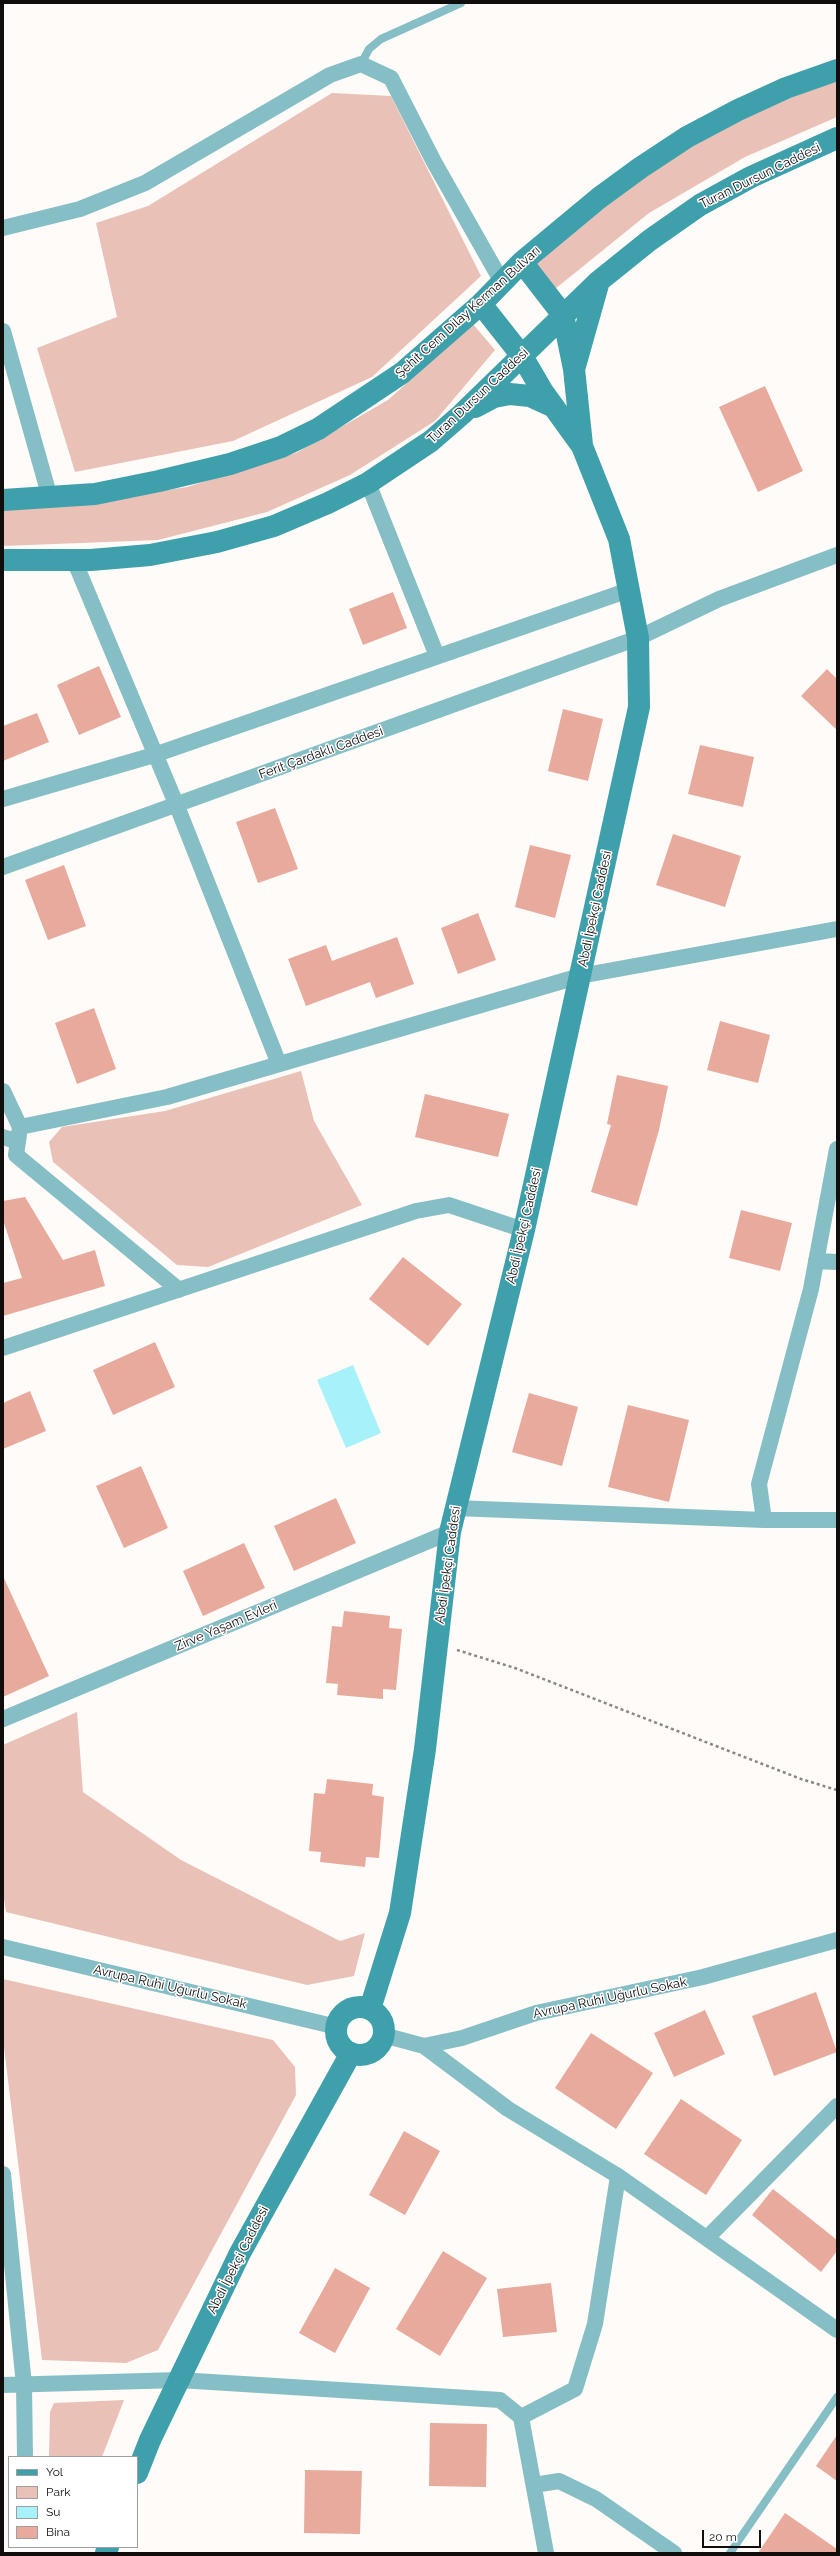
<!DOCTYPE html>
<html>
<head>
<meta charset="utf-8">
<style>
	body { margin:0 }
	#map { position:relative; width:840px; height:2556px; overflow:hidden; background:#fffbf9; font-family:Raleway,sans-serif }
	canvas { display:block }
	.frame { position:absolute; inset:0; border:4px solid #110d0c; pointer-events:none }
	.legend { position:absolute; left:8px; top:2456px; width:130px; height:92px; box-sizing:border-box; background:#fff; border:1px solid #a09e9e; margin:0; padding:5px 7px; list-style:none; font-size:12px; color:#110d0c }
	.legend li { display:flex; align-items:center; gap:8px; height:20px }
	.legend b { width:20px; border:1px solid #a09e9e }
	.scale { position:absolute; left:702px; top:2530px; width:59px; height:18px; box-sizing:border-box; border:2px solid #110d0c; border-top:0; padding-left:5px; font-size:12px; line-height:14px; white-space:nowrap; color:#110d0c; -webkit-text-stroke:3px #fff; paint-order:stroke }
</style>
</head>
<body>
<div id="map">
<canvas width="840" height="2556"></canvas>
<div class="frame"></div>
<ul class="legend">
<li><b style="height:5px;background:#3da0aa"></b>Yol</li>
<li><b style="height:11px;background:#eac1b7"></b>Park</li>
<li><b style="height:11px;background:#a7f2fa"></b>Su</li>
<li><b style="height:11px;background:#e7aa9c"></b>Bina</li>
</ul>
<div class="scale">20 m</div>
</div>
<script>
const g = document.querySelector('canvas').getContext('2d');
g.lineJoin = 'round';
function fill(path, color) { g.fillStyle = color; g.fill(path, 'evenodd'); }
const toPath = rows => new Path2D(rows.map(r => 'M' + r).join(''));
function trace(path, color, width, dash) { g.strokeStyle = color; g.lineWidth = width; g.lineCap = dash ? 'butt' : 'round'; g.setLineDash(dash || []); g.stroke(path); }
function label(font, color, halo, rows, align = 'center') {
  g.font = font + ' Raleway,sans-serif'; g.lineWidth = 3; g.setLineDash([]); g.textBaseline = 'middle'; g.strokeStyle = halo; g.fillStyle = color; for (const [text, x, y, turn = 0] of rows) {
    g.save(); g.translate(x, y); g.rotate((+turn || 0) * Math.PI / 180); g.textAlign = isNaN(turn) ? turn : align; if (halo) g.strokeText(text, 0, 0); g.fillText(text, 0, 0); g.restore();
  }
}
fill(toPath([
	[837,78,837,117,745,157,649,213,555,289,533,259,700,137],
	[332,93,391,96,481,276,372,377,233,441,75,472,37,348,117,317,96,223,148,206],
	[473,324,495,350,435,421,350,475,267,512,158,540,3,546,3,509,65,506,187,487,296,453,388,400],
	[301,1071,314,1121,362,1205,208,1267,177,1265,53,1162,49,1142,62,1127,165,1111],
	[77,1712,83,1792,181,1860,340,1941,365,1933,354,1976,307,1985,6,1912,3,1892,3,1745],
	[3,1979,273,2040,295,2067,296,2095,158,2350,126,2363,42,2360,3,2039],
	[124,2400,102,2457,49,2457,50,2412,54,2403]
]), '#eac1b7');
fill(toPath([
	[353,1365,381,1433,346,1448,317,1380]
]), '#a7f2fa');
fill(toPath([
	[765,386,803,471,758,492,719,407],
	[393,592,407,628,363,645,349,609],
	[99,666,121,717,79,735,57,685],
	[827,669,837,679,837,730,801,696],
	[563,709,603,719,588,781,548,771],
	[37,713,49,742,3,761,3,726],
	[700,745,754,757,743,807,688,794],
	[275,808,298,869,258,883,236,822],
	[673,834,741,856,725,907,656,885],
	[530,845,571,855,555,918,515,907],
	[64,865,86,926,48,940,25,880],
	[478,913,496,960,458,974,441,928],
	[397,937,414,984,376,998,370,982,306,1006,288,959,326,945,332,961],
	[94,1008,116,1069,77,1084,55,1023],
	[720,1021,770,1035,758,1083,707,1070],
	[617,1075,668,1086,659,1130,637,1206,591,1192,611,1125,607,1124],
	[425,1094,509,1114,498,1157,415,1137],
	[25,1197,63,1260,95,1250,105,1286,3,1316,3,1283,22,1278,3,1220,3,1201],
	[741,1210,792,1223,780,1271,729,1258],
	[403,1257,462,1304,428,1346,369,1299],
	[155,1342,175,1387,113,1415,93,1370],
	[30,1391,46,1431,3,1449,3,1403],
	[529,1393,578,1407,562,1466,512,1452],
	[628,1405,689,1420,669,1502,608,1487],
	[141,1466,168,1528,124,1548,96,1486],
	[336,1498,356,1543,294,1571,274,1526],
	[244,1543,265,1588,203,1616,183,1571],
	[3,1576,49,1676,3,1697],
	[344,1611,390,1616,389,1628,402,1629,396,1690,383,1689,383,1699,337,1695,338,1684,326,1683,332,1626,342,1627],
	[327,1779,373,1784,372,1795,384,1797,379,1858,366,1857,365,1867,320,1862,321,1852,309,1851,314,1793,325,1794],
	[816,1992,837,2052,774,2076,752,2016],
	[705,2010,725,2054,674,2077,654,2033],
	[591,2033,653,2073,616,2129,555,2088],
	[681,2099,742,2140,706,2195,644,2154],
	[404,2131,440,2151,405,2215,369,2195],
	[773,2189,837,2240,837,2251,821,2272,752,2215],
	[443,2251,487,2278,440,2356,396,2329],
	[335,2268,370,2288,335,2353,299,2333],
	[551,2283,557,2332,503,2337,497,2289],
	[430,2423,487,2424,486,2487,429,2486],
	[837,2435,837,2481,816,2466],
	[305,2470,362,2471,360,2534,304,2533],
	[785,2513,837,2549,837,2553,758,2553]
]), '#e7aa9c');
trace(toPath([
	[457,1650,515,1668,801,1779,837,1790]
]), '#8a8685', 2.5, [3, 3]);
trace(toPath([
	[361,64,369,49,381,39,461,3],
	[730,2553,837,2397]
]), '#85bfc5', 8);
trace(toPath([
	[3,228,80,209,145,183,330,75,361,64,391,78,434,162,502,282],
	[3,331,50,498],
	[368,483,437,656],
	[74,560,177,806,279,1064],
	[3,799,154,755,629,590],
	[3,867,638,638,719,599,837,555],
	[3,1091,20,1127,16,1155],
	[20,1127,167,1097,580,976,837,929],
	[3,1137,18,1142],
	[16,1155,179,1290],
	[816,1261,837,1262],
	[3,1348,416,1211,449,1205,524,1230],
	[455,1508,764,1520,837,1520],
	[764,1520,759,1484,811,1289,837,1149],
	[3,1719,450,1532],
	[3,1947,337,2027],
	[383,2035,424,2046,462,2038,536,2013,703,1977,837,1940],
	[424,2046,508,2109,618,2176,837,2330],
	[3,2174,24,2385,25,2457],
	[707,2238,837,2106],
	[3,2385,179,2380,500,2400,521,2417,546,2553],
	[521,2417,575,2389,595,2324,618,2176],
	[534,2485,559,2481,596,2499,674,2553]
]), '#85bfc5', 16);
trace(toPath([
	[522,262,563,315,574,369,582,445],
	[575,366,599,281],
	[475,407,494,397,510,394,530,396,554,407],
	[3,500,95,494,159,481,230,464,281,447,318,429,402,373,481,304,522,262,599,198,640,168,687,137,738,110,786,88,837,70],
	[3,560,91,560,150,555,217,542,274,526,328,503,368,483,431,441,462,414,599,281,650,240,700,205,751,177,837,138],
	'336 2031a24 24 0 1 1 48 0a24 24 0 1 1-48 0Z',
	[370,2009,400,1913,425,1749,450,1532,524,1230,639,707,638,638,619,539,582,446,543,392,522,356,481,304],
	[137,2473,150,2440,240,2253,351,2053],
	[106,2553,108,2547]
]), '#3da0aa', 22);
label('13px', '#110d0c', '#fff', [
	["Turan Dursun Caddesi",760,176,-26],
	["Şehit Cem Dilay Kerman Bulvarı",468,312,-42],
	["Turan Dursun Caddesi",478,396,-43],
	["Ferit Çardaklı Caddesi",321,753,-20],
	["Abdi İpekçi Caddesi",595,909,-78],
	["Abdi İpekçi Caddesi",524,1226,-77],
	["Abdi İpekçi Caddesi",448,1565,-82],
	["Zirve Yaşam Evleri",226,1626,-23],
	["Avrupa Ruhi Uğurlu Sokak",170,1987,13],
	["Avrupa Ruhi Uğurlu Sokak",610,1998,-12],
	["Abdi İpekçi Caddesi",238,2260,-63]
]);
</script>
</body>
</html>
